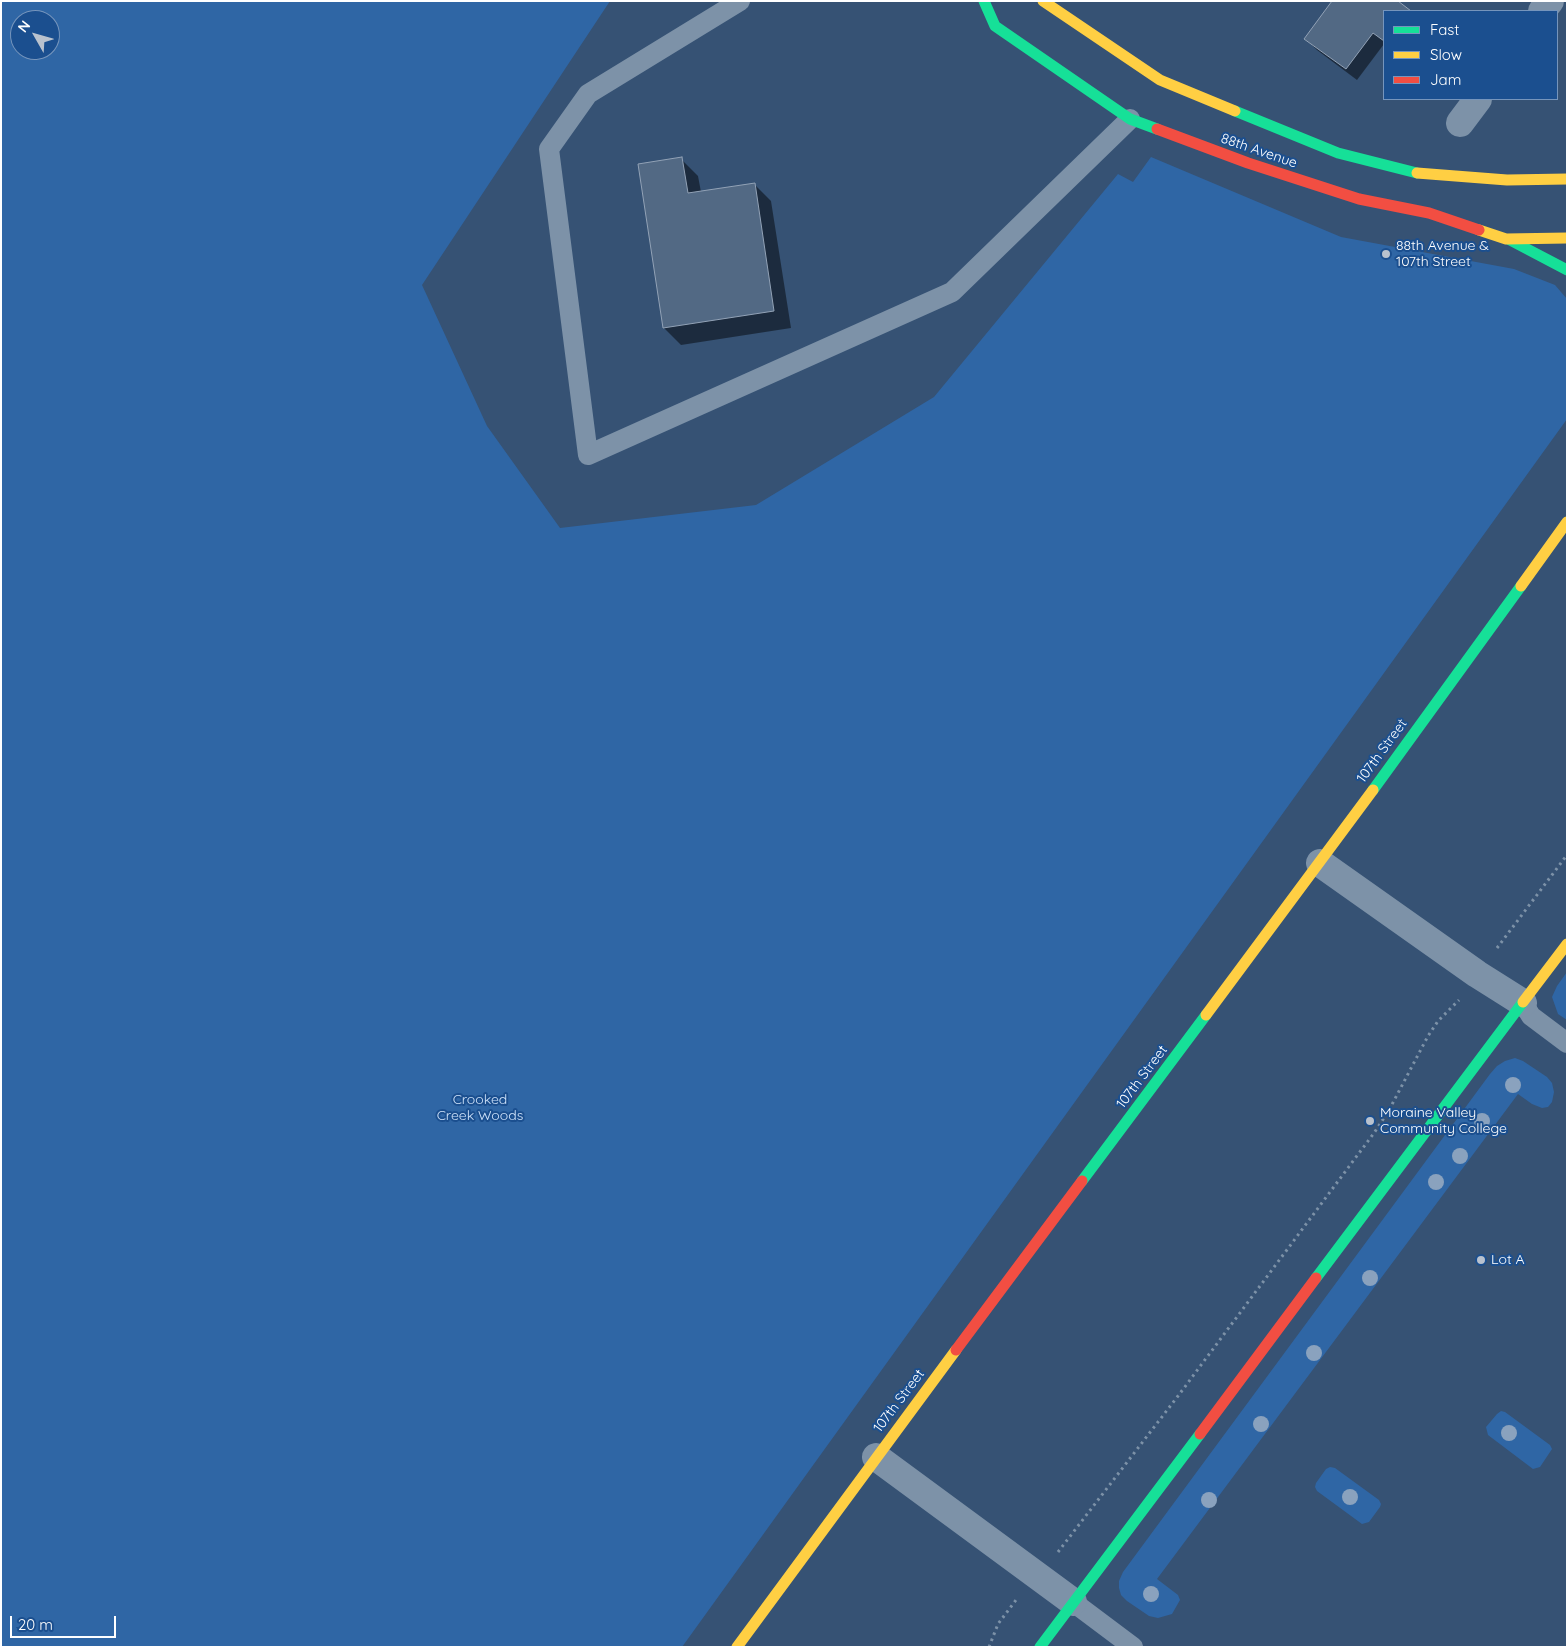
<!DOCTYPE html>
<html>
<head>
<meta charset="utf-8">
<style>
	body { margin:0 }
	#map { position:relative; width:1568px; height:1648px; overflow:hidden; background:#365274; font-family:Quicksand,sans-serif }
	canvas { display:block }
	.frame { position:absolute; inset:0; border:2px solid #fff; pointer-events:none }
	.legend { position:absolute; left:1383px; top:10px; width:175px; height:90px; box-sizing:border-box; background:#1b4f8f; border:1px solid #7695bc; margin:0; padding:6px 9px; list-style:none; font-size:15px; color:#fff }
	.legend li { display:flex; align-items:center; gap:10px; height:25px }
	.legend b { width:25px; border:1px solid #7695bc }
	.north { position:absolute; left:10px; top:10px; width:50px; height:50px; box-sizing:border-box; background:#1b4f8f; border:1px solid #7695bc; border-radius:50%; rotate:308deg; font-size:14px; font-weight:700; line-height:20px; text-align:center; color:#fff }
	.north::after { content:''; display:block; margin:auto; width:18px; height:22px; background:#b9c2ce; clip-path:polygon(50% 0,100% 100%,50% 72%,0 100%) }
	.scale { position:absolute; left:10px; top:1616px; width:106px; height:22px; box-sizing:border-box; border:2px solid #fff; border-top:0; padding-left:6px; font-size:15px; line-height:18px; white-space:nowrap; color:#fff; -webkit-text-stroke:4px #1b4f8f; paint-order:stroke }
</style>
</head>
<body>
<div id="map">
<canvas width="1568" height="1648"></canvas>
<div class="frame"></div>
<ul class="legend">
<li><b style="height:6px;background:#16e098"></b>Fast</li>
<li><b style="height:6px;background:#ffcf43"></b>Slow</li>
<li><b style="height:6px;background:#f24e42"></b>Jam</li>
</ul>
<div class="north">N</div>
<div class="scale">20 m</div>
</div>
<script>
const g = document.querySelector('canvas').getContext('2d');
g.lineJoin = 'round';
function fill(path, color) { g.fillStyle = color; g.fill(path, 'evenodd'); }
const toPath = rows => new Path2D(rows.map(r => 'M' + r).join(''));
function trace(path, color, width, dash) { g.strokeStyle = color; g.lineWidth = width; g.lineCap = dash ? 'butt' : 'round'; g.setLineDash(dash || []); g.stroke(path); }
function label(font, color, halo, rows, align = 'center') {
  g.font = font + ' Quicksand,sans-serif'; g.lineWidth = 4; g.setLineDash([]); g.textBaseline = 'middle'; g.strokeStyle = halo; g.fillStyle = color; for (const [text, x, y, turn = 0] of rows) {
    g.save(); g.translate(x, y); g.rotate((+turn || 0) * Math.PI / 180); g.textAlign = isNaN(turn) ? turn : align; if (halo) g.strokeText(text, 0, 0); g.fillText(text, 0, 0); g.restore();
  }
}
fill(toPath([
	[1,1,610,1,422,285,487,426,560,528,756,505,934,397,1118,174,1133,182,1151,157,1341,237,1514,269,1555,285,1567,299,1567,419,682,1647,1,1647],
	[20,20,50,20,50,50,20,50],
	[1567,972,1567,1020,1558,1014,1552,997,1557,986],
	[1515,1058,1523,1061,1547,1077,1552,1083,1554,1092,1552,1102,1548,1107,1542,1108,1532,1104,1518,1094,1157,1579,1178,1595,1180,1600,1172,1614,1158,1618,1149,1616,1127,1601,1121,1595,1119,1588,1119,1581,1123,1572,1490,1074,1497,1066,1505,1061],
	[1501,1411,1505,1412,1550,1445,1552,1449,1540,1467,1533,1469,1488,1435,1486,1427,1497,1414],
	[1330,1467,1335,1468,1379,1500,1381,1504,1380,1507,1369,1522,1362,1524,1317,1491,1315,1487,1316,1483,1326,1469]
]), '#2f66a5');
fill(toPath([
	[1395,1,1409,11,1384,11,1384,44,1357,80,1317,50,1306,39],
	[681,159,698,176,701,192,754,184,771,201,791,328,681,345,664,328]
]), '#0007');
const building = toPath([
	[1332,1,1398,1,1411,11,1384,11,1384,41,1373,33,1346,69,1304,39,1332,1],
	[682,157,688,193,755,183,774,311,663,328,638,164,682,157]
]);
fill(building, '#526984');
trace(building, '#92a2b6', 1);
trace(toPath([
	[1497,948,1567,855],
	[1058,1552,1178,1396,1374,1133,1388,1112,1428,1036,1438,1021,1459,1000],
	[989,1647,998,1624,1016,1600]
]), '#7d92a8', 3, [2.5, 4]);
trace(toPath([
	[740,1,588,94,549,149,588,455,952,292,1130,119],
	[1523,1003,1531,1016,1567,1043],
	[1073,1602,1133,1647]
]), '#7d92a8', 20);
trace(toPath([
	[1542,11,1550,1],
	[1460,123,1478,99],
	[1320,863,1477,974,1523,1003],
	[876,1457,1073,1602]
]), '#7d92a8', 28);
trace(toPath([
	[984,1,995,26,1130,119,1157,129],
	[1235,111,1338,153,1417,173],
	[1510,240,1567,270],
	[1373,790,1521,586],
	[1082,1181,1206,1015],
	[1316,1278,1523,1002],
	[1040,1647,1200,1434]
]), '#16e098', 11);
trace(toPath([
	[1043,1,1160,80,1235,111],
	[1417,173,1507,180,1567,179],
	[1479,230,1506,239,1567,238],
	[1521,586,1567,522],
	[1523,1002,1567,944],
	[1206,1015,1373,790],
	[737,1647,956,1350]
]), '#ffcf43', 11);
trace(toPath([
	[1157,129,1248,163,1359,199,1429,213,1479,230],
	[956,1350,1082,1181],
	[1200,1434,1316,1278]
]), '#f24e42', 11);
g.fillStyle = '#8aa2be';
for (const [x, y] of [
	[1513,1085],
	[1482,1121],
	[1460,1156],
	[1436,1182],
	[1370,1278],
	[1314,1353],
	[1261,1424],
	[1509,1433],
	[1350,1497],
	[1209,1500],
	[1151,1594]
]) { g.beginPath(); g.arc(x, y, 8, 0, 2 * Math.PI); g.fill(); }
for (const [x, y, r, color] of [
	[1386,254,5,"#b9c2ce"],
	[1370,1121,5,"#b9c2ce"],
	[1481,1260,5,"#b9c2ce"]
]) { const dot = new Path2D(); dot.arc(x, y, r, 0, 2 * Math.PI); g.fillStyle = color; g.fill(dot); trace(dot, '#1b4f8f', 2); }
label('14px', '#fff', '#1b4f8f', [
	["88th Avenue",1259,151,19],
	["107th Street",1382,751,-54],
	["107th Street",1142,1077,-53],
	["107th Street",899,1401,-53]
]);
label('14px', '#fff', '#1b4f8f', [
	["88th Avenue &",1396,246],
	["107th Street",1396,262],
	["Moraine Valley",1380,1113],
	["Community College",1380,1129],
	["Lot A",1491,1260]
], 'left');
label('14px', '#cfe3fa', '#1b4f8f', [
	["Crooked",480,1100],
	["Creek Woods",480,1116]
]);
</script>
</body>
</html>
